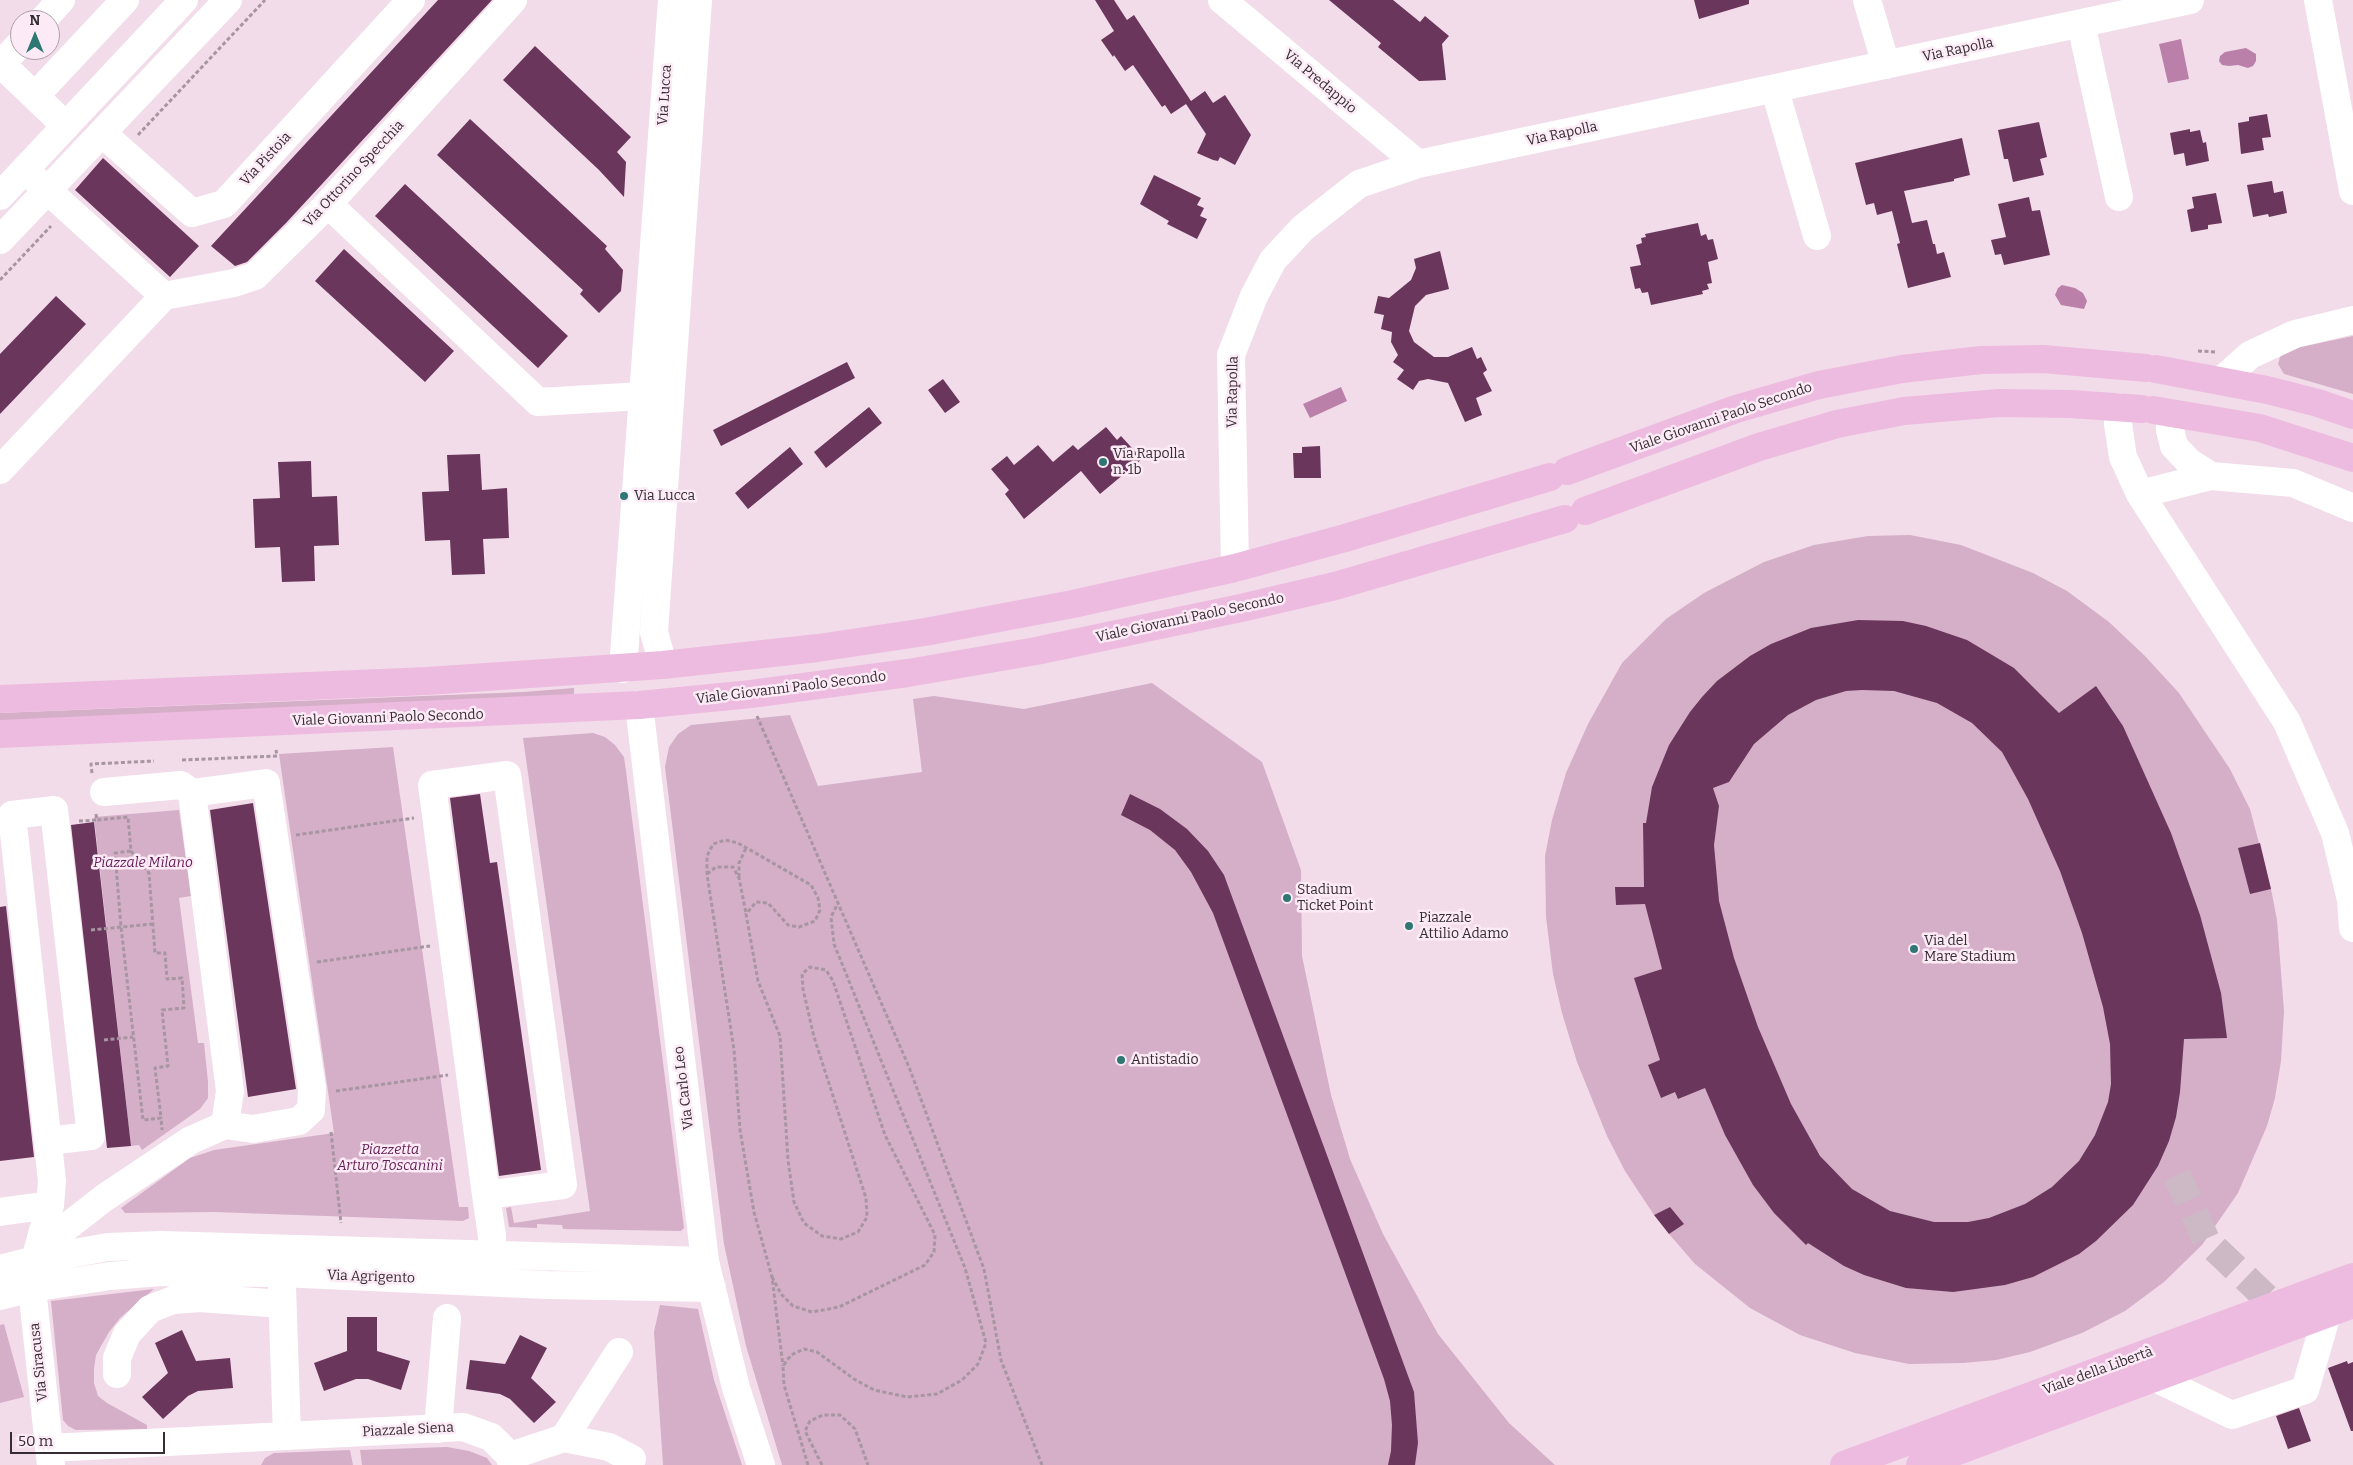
<!DOCTYPE html>
<html>
<head>
<meta charset="utf-8">
<style>
	body { margin:0 }
	#map { position:relative; width:2353px; height:1465px; overflow:hidden; background:#f2dcea; font-family:Bitter,serif }
	canvas { display:block }
	.north { position:absolute; left:10px; top:10px; width:50px; height:50px; box-sizing:border-box; background:#fcebf6; border:1px solid #ac9fa8; border-radius:50%; rotate:0deg; font-size:14px; font-weight:700; line-height:20px; text-align:center; color:#352d33 }
	.north::after { content:''; display:block; margin:auto; width:18px; height:22px; background:#2f7772; clip-path:polygon(50% 0,100% 100%,50% 72%,0 100%) }
	.scale { position:absolute; left:10px; top:1432px; width:155px; height:22px; box-sizing:border-box; border:2px solid #352d33; border-top:0; padding-left:6px; font-size:15px; line-height:18px; white-space:nowrap; color:#352d33; -webkit-text-stroke:4px #fcebf6; paint-order:stroke }
</style>
</head>
<body>
<div id="map">
<canvas width="2353" height="1465"></canvas>
<div class="north">N</div>
<div class="scale">50 m</div>
</div>
<script>
const g = document.querySelector('canvas').getContext('2d');
g.lineJoin = 'round';
function fill(path, color) { g.fillStyle = color; g.fill(path, 'evenodd'); }
const toPath = rows => new Path2D(rows.map(r => 'M' + r).join(''));
function trace(path, color, width, dash) { g.strokeStyle = color; g.lineWidth = width; g.lineCap = dash ? 'butt' : 'round'; g.setLineDash(dash || []); g.stroke(path); }
function label(font, color, halo, rows, align = 'center') {
  g.font = font + ' Bitter,serif'; g.lineWidth = 5; g.setLineDash([]); g.textBaseline = 'middle'; g.strokeStyle = halo; g.fillStyle = color; for (const [text, x, y, turn = 0] of rows) {
    g.save(); g.translate(x, y); g.rotate((+turn || 0) * Math.PI / 180); g.textAlign = isNaN(turn) ? turn : align; if (halo) g.strokeText(text, 0, 0); g.fillText(text, 0, 0); g.restore();
  }
}
fill(toPath([
	[2353,336,2353,394,2284,374,2278,364,2282,351],
	[1910,535,1961,545,2033,573,2067,591,2109,622,2145,656,2179,693,2230,769,2250,809,2271,889,2277,920,2284,1011,2281,1061,2275,1098,2267,1126,2238,1193,2202,1245,2164,1282,2125,1311,2082,1333,2030,1352,1996,1360,1963,1363,1909,1364,1855,1353,1800,1335,1750,1308,1695,1264,1669,1234,1670,1207,1654,1215,1625,1171,1607,1136,1577,1062,1562,1013,1553,974,1546,917,1545,856,1552,820,1566,773,1588,724,1622,663,1666,619,1704,593,1764,562,1814,545,1868,536],
	[1152,683,1262,762,1301,870,1302,956,1331,1095,1350,1159,1383,1234,1438,1334,1509,1423,1555,1465,782,1465,746,1346,724,1244,665,767,669,747,678,734,691,725,790,715,818,786,922,772,913,699,934,696,1024,709],
	[574,688,574,696,0,721,0,713,523,692],
	[593,733,605,737,615,745,624,757,626,771,684,1228,681,1231,563,1229,562,1225,537,1224,537,1228,509,1227,506,1208,511,1207,514,1223,590,1211,523,738],
	[393,747,459,1207,468,1207,469,1218,463,1221,215,1212,125,1213,121,1208,190,1158,214,1150,334,1133,279,754],
	[179,810,191,896,179,898,198,1043,204,1043,208,1082,208,1098,200,1109,142,1150,139,1145,131,1146,94,817],
	[154,1289,120,1318,109,1332,96,1355,94,1369,94,1383,98,1396,107,1403,147,1425,147,1429,76,1430,68,1426,63,1420,51,1301],
	[660,1305,698,1309,714,1380,742,1465,663,1465,654,1332],
	[4,1324,24,1397,0,1403,0,1325],
	[447,1447,469,1451,487,1458,492,1465,362,1465,360,1450],
	[350,1450,353,1465,261,1465,265,1458,274,1453]
]), '#d5aec8');
fill(toPath([
	[2181,39,2189,79,2168,83,2159,44],
	[2246,48,2256,54,2256,61,2253,66,2248,68,2238,65,2229,66,2222,65,2219,61,2220,56,2225,52],
	[2062,285,2075,288,2083,293,2087,301,2084,309,2061,305,2055,295,2058,288],
	[1341,387,1347,401,1310,418,1303,404]
]), '#bb80a9');
fill(toPath([
	[438,0,492,0,286,223,247,262,235,266,211,246],
	[1095,0,1114,0,1127,20,1134,15,1191,101,1205,91,1213,103,1225,95,1251,135,1235,165,1220,157,1218,161,1213,160,1197,153,1206,134,1186,104,1171,114,1165,105,1162,107,1133,65,1125,71,1114,55,1113,57,1101,40,1114,31],
	[1329,0,1393,0,1420,22,1425,16,1449,36,1442,44,1446,80,1419,81,1378,47,1381,43],
	[1694,0,1749,0,1749,4,1699,19],
	[535,46,631,137,617,152,626,162,624,197,599,170,503,80],
	[2267,114,2271,137,2262,138,2264,150,2241,154,2238,123,2249,121,2249,117],
	[470,119,607,246,605,249,623,270,621,291,599,313,580,294,583,290,437,155],
	[2039,122,2047,157,2040,159,2044,175,2013,182,2008,159,2004,159,1998,130],
	[2190,129,2190,132,2200,130,2203,143,2206,142,2209,161,2186,166,2184,153,2174,155,2170,133],
	[1962,138,1970,175,1954,179,1954,181,1904,191,1912,223,1927,220,1933,244,1935,244,1937,254,1944,252,1951,277,1908,288,1897,244,1900,243,1892,211,1877,215,1874,203,1866,205,1855,163],
	[103,158,199,246,170,277,75,190],
	[1154,175,1201,198,1197,205,1204,208,1200,216,1207,219,1197,239,1167,224,1169,221,1140,204],
	[2272,181,2274,193,2283,191,2287,213,2269,217,2268,214,2253,217,2247,185],
	[405,184,568,336,538,368,375,216],
	[2216,193,2222,223,2208,225,2208,229,2191,232,2187,210,2194,208,2192,197],
	[2029,197,2032,211,2040,210,2050,255,2004,265,2001,254,1995,255,1991,240,2006,237,1998,204],
	[1698,223,1701,236,1706,234,1708,240,1713,239,1718,259,1708,262,1712,283,1707,284,1709,289,1702,291,1703,294,1651,305,1648,292,1642,293,1640,288,1635,289,1630,267,1641,265,1636,245,1642,243,1641,238,1646,237,1645,234],
	[344,249,454,351,425,382,315,281],
	[1440,251,1449,289,1426,295,1415,306,1409,331,1414,342,1434,357,1448,357,1472,347,1477,359,1481,357,1487,370,1483,373,1492,391,1476,398,1482,415,1465,422,1448,383,1428,379,1419,381,1413,390,1397,379,1404,370,1393,362,1398,355,1391,342,1392,332,1381,329,1384,315,1374,313,1378,296,1389,298,1411,280,1416,268,1414,259],
	[56,296,86,324,0,414,0,354],
	[847,362,855,378,721,446,713,430],
	[943,379,960,402,945,413,928,390],
	[869,407,882,423,826,468,814,452],
	[1106,427,1117,440,1121,436,1142,459,1100,494,1081,471,1024,519,1005,494,1009,490,991,469,1007,456,1014,465,1038,445,1053,462,1073,445,1078,450],
	[1320,446,1321,478,1294,478,1293,453,1302,453,1302,447],
	[790,447,803,464,748,509,735,493],
	[480,454,482,490,507,488,509,538,483,539,485,574,452,575,450,540,425,541,422,492,449,491,447,455],
	[311,461,312,497,337,496,339,545,314,546,315,581,282,582,280,547,255,548,253,499,280,498,278,462],
	[1858,620,1903,621,1926,626,1967,640,2014,668,2059,713,2096,686,2123,726,2171,833,2200,915,2221,993,2227,1038,2184,1039,2180,1092,2176,1117,2169,1141,2158,1166,2133,1205,2096,1241,2079,1254,2033,1277,2005,1285,1953,1292,1906,1288,1864,1275,1844,1266,1808,1243,1806,1245,1774,1213,1753,1185,1725,1135,1705,1088,1678,1099,1675,1092,1661,1098,1648,1065,1660,1060,1634,978,1662,969,1645,904,1616,905,1615,887,1644,887,1643,823,1646,823,1652,787,1669,745,1690,712,1702,697,1717,681,1750,656,1771,644,1811,628],
	[1862,690,1894,691,1937,703,1972,723,2002,752,2028,799,2060,871,2082,933,2103,1007,2110,1044,2111,1084,2108,1102,2095,1135,2079,1161,2052,1187,2025,1204,1989,1218,1968,1222,1934,1222,1890,1211,1852,1189,1820,1156,1791,1104,1758,1027,1734,958,1719,901,1714,845,1719,806,1713,788,1729,782,1754,744,1788,715,1816,700,1846,691],
	[480,794,490,863,497,862,541,1170,499,1176,450,798],
	[1130,794,1160,809,1187,829,1208,851,1224,875,1414,1392,1418,1443,1415,1465,1388,1465,1391,1451,1392,1425,1390,1401,1384,1379,1213,913,1191,872,1175,850,1150,830,1121,815],
	[253,803,296,1089,248,1097,210,810],
	[94,822,131,1146,107,1148,71,825],
	[2260,843,2271,889,2250,894,2238,848],
	[6,906,34,1157,0,1161,0,907],
	[1670,1207,1684,1224,1669,1234,1654,1215],
	[347,1317,377,1317,377,1351,410,1361,401,1390,368,1379,356,1379,324,1391,314,1363,347,1351],
	[182,1330,196,1361,230,1358,233,1388,198,1391,188,1396,163,1419,142,1397,168,1373,155,1343],
	[520,1335,547,1348,531,1378,556,1402,534,1423,510,1399,500,1394,466,1389,470,1360,505,1364],
	[2347,1361,2348,1364,2353,1362,2353,1431,2351,1431,2328,1368],
	[2299,1408,2311,1441,2288,1449,2276,1416]
]), '#6a365c');
trace(toPath([
	[2177,1175,2206,1240,2275,1306]
]), '#ccb9c5', 28, [28, 14]);
trace(toPath([
	[138,135,265,0],
	[0,280,51,226],
	[2198,351,2217,352],
	[757,716,909,1067,984,1269,1001,1360,1042,1465],
	[182,760,277,756,276,750],
	[92,773,91,764,154,761],
	[96,814,97,820,128,817,131,851,115,853,121,927,143,1120,161,1118,162,1130],
	[79,821,97,820],
	[296,835,414,818],
	[131,851,149,873,155,953,165,953,167,979,182,978,184,1008,162,1010,168,1066,155,1068,161,1118],
	[707,874,716,867,733,867,739,878,746,913],
	[739,877,739,863,746,848],
	[91,930,153,924],
	[317,962,430,946],
	[104,1040,133,1037],
	[336,1091,448,1075],
	[331,1132,341,1223],
	[772,1277,781,1294,793,1306,812,1312,839,1307,925,1265,934,1252,935,1235,885,1135,833,981,826,970,810,967,802,974,803,989,814,1037,866,1198,867,1217,858,1232,841,1239,822,1236,804,1223,794,1202,788,1160,780,1036,758,981,746,914,756,902,768,903,788,925,799,927,815,921,820,910,818,898,811,885,738,843,725,840,713,844,707,856,707,874,734,1050,740,1130,754,1212,772,1277,783,1366],
	[808,1465,784,1385,783,1366,791,1355,804,1349,817,1352,854,1379,874,1390,907,1397,937,1394,962,1380,978,1364,986,1343,965,1268,834,944,831,917,838,903],
	[822,1465,805,1431,810,1421,823,1415,840,1415,855,1429,868,1465]
]), '#a796a1', 3, [4, 2.5]);
trace(toPath([
	[1222,0,1418,164],
	[1867,0,1886,65],
	[2318,0,2353,191],
	[43,20,61,0],
	[2081,24,2119,197],
	[20,44,1,64,66,126],
	[1775,90,1817,236],
	[35,96,125,0],
	[102,133,192,213,224,204,411,0],
	[0,196,184,0],
	[328,204,538,402,643,396],
	[0,240,228,0],
	[164,296,234,283,255,276,328,204,513,0],
	[2222,380,2250,355,2295,334,2353,320],
	[2118,407,2118,424,2123,457,2140,494,2287,722,2335,833,2351,900,2353,928],
	[2170,413,2170,430,2174,446,2189,462,2211,476],
	[0,470,164,296,25,170],
	[2140,494,2211,476,2293,483,2353,508],
	[1235,568,1231,355,1254,296,1273,260,1303,228,1359,184,1418,164,2190,0],
	[663,665,654,632,698,0],
	[623,669,672,0],
	[639,705,705,1261,736,1388,761,1465],
	[104,792,181,785,192,793],
	[48,1141,91,1136,54,810,12,815,52,1181,50,1205,35,1260,32,1288,51,1465],
	[486,1195,563,1185,507,775,432,785,486,1195,492,1236,493,1282],
	[0,1212,50,1205],
	[37,1257,54,1237,104,1198,191,1140,225,1125,253,1129,299,1121,311,1110,312,1088,266,783,192,793,230,1091,225,1125],
	[0,1269,35,1260,108,1247,161,1245,705,1261],
	[282,1287,287,1436],
	[0,1296,32,1288,110,1276,161,1272,281,1273,547,1285,712,1288],
	[117,1374,117,1358,127,1334,150,1309,173,1300,200,1298,282,1304],
	[2155,1378,2232,1415,2305,1390,2327,1314],
	[438,1429,447,1318],
	[564,1438,609,1447,632,1459],
	[49,1448,463,1427,491,1437,510,1456,512,1465],
	[510,1456,564,1438,619,1352]
]), '#fff', 28);
trace(toPath([
	[2156,369,2267,390,2318,403,2353,415],
	[2153,410,2260,428,2353,458],
	[1567,471,1736,409,1819,385,1902,369,1981,360,2043,359,2146,368],
	[1585,511,1759,447,1837,424,1904,411,1999,403,2071,404,2142,409],
	[0,699,427,681,663,665,818,648,925,632,1073,604,1235,568,1345,538,1550,477],
	[0,734,639,705,751,694,908,673,1036,651,1241,608,1335,586,1565,519],
	[1844,1465,2353,1277],
	[1920,1465,2353,1304]
]), '#eebbe0', 28);
for (const [x, y, r, color] of [
	[1103,462,5,"#2f7772"],
	[624,496,5,"#2f7772"],
	[1287,898,5,"#2f7772"],
	[1409,926,5,"#2f7772"],
	[1914,949,5,"#2f7772"],
	[1121,1060,5,"#2f7772"]
]) { const dot = new Path2D(); dot.arc(x, y, r, 0, 2 * Math.PI); g.fillStyle = color; g.fill(dot); trace(dot, '#fcebf6', 2); }
label('14px', '#352d33', '#fcebf6', [
	["Via Rapolla",1958,50,-12],
	["Via Predappio",1320,82,40],
	["Via Lucca",665,95,-86],
	["Via Rapolla",1562,134,-12],
	["Via Pistoia",266,159,-47],
	["Via Ottorino Specchia",354,174,-47],
	["Via Rapolla",1233,392,-89],
	["Viale Giovanni Paolo Secondo",1721,418,-19],
	["Viale Giovanni Paolo Secondo",1190,618,-12],
	["Viale Giovanni Paolo Secondo",791,688,-7],
	["Viale Giovanni Paolo Secondo",388,718,-2],
	["Via Carlo Leo",684,1088,-97],
	["Via Agrigento",371,1277,2],
	["Via Siracusa",39,1362,-96],
	["Viale della Libertà",2098,1371,-20],
	["Piazzale Siena",408,1430,-3]
]);
label('14px', '#352d33', '#fcebf6', [
	["Via Rapolla",1113,454],
	["n. 1b",1113,470],
	["Via Lucca",634,496],
	["Stadium",1297,890],
	["Ticket Point",1297,906],
	["Piazzale",1419,918],
	["Attilio Adamo",1419,934],
	["Via del",1924,941],
	["Mare Stadium",1924,957],
	["Antistadio",1131,1060]
], 'left');
label('italic 14px', '#641e54', '#fcebf6', [
	["Piazzale Milano",143,863],
	["Piazzetta",390,1150],
	["Arturo Toscanini",390,1166]
]);
</script>
</body>
</html>
